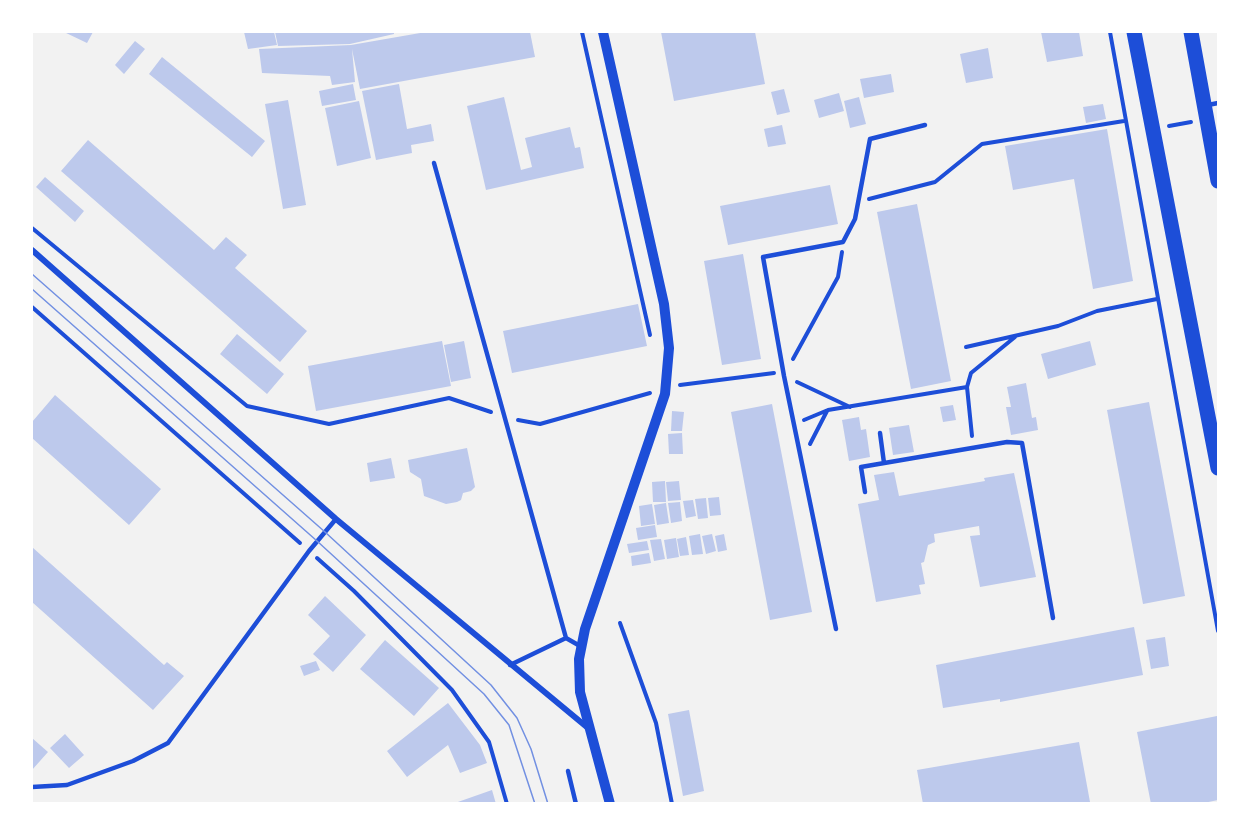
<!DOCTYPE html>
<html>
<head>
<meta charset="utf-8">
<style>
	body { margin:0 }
	#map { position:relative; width:1250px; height:835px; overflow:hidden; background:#f2f2f2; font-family:Ubuntu,sans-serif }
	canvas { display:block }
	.frame { position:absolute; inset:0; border:33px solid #fff; pointer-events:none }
</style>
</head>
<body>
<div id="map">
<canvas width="1250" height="835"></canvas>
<div class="frame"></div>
</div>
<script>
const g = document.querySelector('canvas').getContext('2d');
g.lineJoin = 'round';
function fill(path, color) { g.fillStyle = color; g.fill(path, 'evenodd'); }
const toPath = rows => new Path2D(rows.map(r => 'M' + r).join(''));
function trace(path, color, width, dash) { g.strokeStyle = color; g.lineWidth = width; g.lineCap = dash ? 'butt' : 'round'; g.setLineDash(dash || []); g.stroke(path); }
fill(toPath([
	[64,32,93,32,87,43],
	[244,32,274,32,277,45,248,49],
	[275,32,394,32,394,34,350,44,278,46],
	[426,32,530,32,535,57,360,89,352,49,355,82,332,85,330,76,262,73,259,49,351,45],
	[661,32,755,32,765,84,674,101],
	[1041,32,1079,32,1083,56,1047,62],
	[135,41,145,49,124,74,115,65],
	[988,48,993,78,966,83,960,54],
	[162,57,265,141,252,157,149,74],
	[891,74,894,92,864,98,860,79],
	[353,84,356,100,322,106,319,91],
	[399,84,407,129,431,124,434,141,411,145,412,153,376,160,362,91],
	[784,89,790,112,777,115,771,92],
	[839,93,844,111,819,118,814,100],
	[504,97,521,170,532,167,525,138,570,127,575,148,580,147,584,168,486,190,467,106],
	[859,97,866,124,850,128,844,101],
	[288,100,306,205,283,209,265,104],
	[359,101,371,158,337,166,325,108],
	[1103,104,1106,119,1086,123,1083,107],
	[782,125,786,144,768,147,764,129],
	[1107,129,1133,281,1093,289,1074,179,1013,190,1005,146],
	[88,140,214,250,226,237,247,255,235,268,307,331,280,362,61,171],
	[45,177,84,211,75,222,36,187],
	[830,185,838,224,728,245,720,206],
	[917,204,951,381,911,389,877,212],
	[743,254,761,359,722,365,704,261],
	[638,304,647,346,512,373,503,331],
	[237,334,284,374,267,394,220,354],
	[442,341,451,386,316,411,308,366],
	[464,341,471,378,451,382,444,345],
	[1090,341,1096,365,1048,379,1041,354],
	[1026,383,1032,418,1036,417,1038,430,1011,435,1006,407,1011,407,1007,387],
	[55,395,161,489,129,525,32,438,32,422],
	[1149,402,1185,596,1143,604,1107,410],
	[772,404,812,612,770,620,731,412],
	[953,405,956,420,943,422,940,407],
	[672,411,684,412,682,431,671,431],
	[859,417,861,430,866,429,870,457,849,461,842,420],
	[909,425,914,452,893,455,889,428],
	[682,433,683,454,669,454,668,434],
	[467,448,475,487,471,491,463,493,461,500,457,502,446,504,424,496,421,479,410,472,408,460],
	[391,458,395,478,370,482,367,463],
	[894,472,899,496,985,481,984,478,1014,473,1036,577,980,587,970,536,980,535,979,526,934,534,935,542,928,545,924,562,921,563,925,584,919,585,921,594,876,602,858,504,879,500,874,475],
	[665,481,666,502,653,502,652,482],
	[679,481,681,500,668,501,666,482],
	[719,497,721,515,710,516,708,498],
	[706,498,708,518,698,519,695,499],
	[693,500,696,516,686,518,683,501],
	[680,502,682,521,671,523,668,503],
	[666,503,669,523,657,525,654,505],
	[652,504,655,524,641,526,639,506],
	[655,525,657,537,638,540,636,528],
	[700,534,703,554,692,555,689,536],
	[712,534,716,551,706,554,702,536],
	[724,534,727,550,718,552,715,536],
	[686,537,689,555,680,556,677,539],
	[676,538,679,557,667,559,664,540],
	[661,539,665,559,654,561,650,540],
	[647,541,649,550,629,553,627,544],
	[32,547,164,665,167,662,184,676,153,710,32,602],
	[649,553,651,563,632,566,631,556],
	[325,596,366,635,333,672,313,654,330,636,308,615],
	[1134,627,1143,675,1000,702,1000,699,943,708,936,665],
	[1165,637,1169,666,1151,669,1146,640],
	[385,640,439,688,414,716,360,669],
	[316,661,320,670,304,676,300,666],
	[448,703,480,745,487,763,460,773,448,745,407,777,387,751],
	[689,710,704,791,683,796,668,714],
	[1217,716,1218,800,1199,804,1151,804,1137,732],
	[65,734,84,755,69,768,50,748],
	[32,738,48,752,32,770],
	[1079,742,1090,802,923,804,917,770],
	[492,790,496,804,455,804,455,803]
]), '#bdc9ec');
trace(toPath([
	[582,32,650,335],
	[1110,32,1218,631],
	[1169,126,1191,122],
	[869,199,935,182,982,144,1124,121],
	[32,228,247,406,329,424,449,398,491,412],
	[32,307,300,543],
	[966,347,1058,326,1097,311,1157,299],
	[793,359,838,277,842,252],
	[797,382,850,407],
	[680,385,774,373],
	[967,387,971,373,1015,337],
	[518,420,540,424,650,393],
	[804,420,828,410,967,387,972,436],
	[810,444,827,411],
	[317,558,354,591,452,690,489,742,507,804],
	[620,623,656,723,672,804]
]), '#1d4ed8', 4);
trace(toPath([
	[1208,105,1218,103],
	[434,163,566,638],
	[880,433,884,463],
	[865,492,861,467,1007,442,1022,443,1053,618],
	[836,629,784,376,763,257,843,242,855,219,870,139,925,125],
	[510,665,566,638,580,646],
	[568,771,576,804],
	[32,787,67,785,133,761,168,743,309,551,336,519]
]), '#1d4ed8', 4.5);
trace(toPath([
	[32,250,336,519,588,728]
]), '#1d4ed8', 6);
trace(toPath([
	[603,32,664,304,669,348,665,394,585,629,579,659,580,692,610,804]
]), '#1d4ed8', 10);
trace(toPath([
	[1134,32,1218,468],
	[1191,32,1218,181]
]), '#1d4ed8', 15);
trace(toPath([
	[32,274,325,532,491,685,517,718,531,749,548,804],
	[32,289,317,541,484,694,509,725,535,804]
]), '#7290e2', 1.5);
</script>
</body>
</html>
